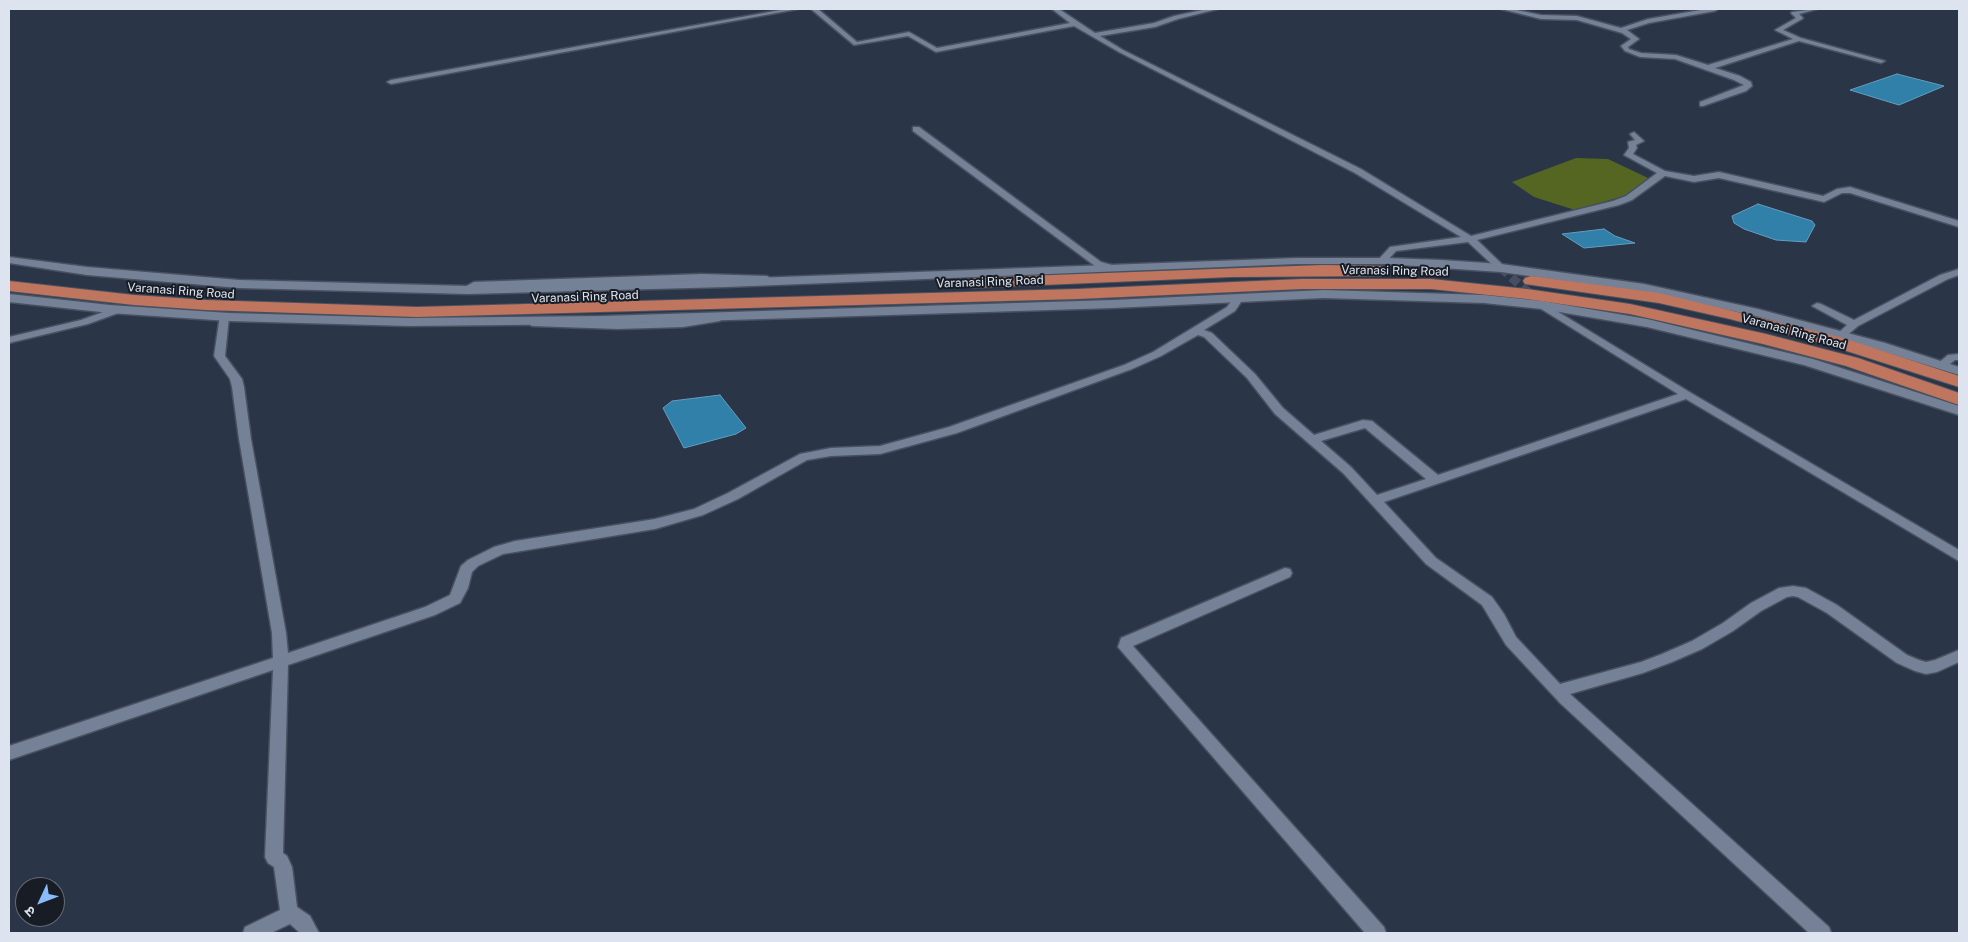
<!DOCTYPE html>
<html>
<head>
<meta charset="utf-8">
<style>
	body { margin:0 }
	#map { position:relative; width:1968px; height:942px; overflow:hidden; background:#2b3548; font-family:"Public Sans","Noto Sans Devanagari",sans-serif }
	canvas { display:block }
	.frame { position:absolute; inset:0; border:10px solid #dde4f0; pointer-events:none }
	.north { position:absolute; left:15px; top:877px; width:50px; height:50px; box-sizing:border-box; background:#181d25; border:1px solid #676d76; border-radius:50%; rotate:227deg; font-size:14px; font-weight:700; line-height:20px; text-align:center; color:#dde4f0 }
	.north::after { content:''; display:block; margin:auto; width:18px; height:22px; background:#8abafc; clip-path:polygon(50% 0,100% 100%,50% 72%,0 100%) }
</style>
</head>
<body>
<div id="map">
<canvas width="1968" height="942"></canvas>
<div class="frame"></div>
<div class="north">उ</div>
</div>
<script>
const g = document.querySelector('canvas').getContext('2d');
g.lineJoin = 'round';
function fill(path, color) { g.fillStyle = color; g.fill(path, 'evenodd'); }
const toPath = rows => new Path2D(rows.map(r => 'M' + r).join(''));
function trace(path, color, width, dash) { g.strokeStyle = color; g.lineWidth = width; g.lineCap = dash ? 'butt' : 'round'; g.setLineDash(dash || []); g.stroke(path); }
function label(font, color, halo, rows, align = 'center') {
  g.font = font + ' "Public Sans",sans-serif'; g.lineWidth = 4; g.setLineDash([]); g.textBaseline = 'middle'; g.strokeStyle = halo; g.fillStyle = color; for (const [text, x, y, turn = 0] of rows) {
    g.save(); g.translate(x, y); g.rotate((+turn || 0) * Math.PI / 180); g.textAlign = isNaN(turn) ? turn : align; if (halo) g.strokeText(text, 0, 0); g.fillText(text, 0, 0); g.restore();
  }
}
fill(toPath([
	[1576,158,1608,159,1648,178,1631,194,1575,210,1534,197,1512,182]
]), '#546622');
const water = toPath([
	[1897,74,1944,86,1899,105,1850,90,1897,74],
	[1758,204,1812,221,1815,225,1806,242,1776,240,1744,229,1734,223,1732,216,1758,204],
	[1604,229,1615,236,1635,243,1584,248,1562,234,1604,229],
	[720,395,746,428,736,434,684,448,663,408,672,401,720,395]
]);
fill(water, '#3080a9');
trace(water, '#649ebe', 1);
trace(toPath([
	[1501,268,1537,300]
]), '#464f61', 9, [9, 5]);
const minor = toPath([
	[786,9,798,9,391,84,387,82,391,80,786,9],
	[811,9,818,9,857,42,909,32,937,48,1070,23,1052,9,1059,9,1095,33,1154,23,1174,16,1207,9,1218,9,1178,19,1155,27,1100,36,1123,50,1361,169,1471,236,1613,201,1626,196,1657,173,1624,155,1629,148,1628,142,1635,140,1630,134,1634,132,1644,141,1636,145,1637,148,1633,154,1665,171,1694,176,1719,172,1823,196,1837,189,1850,187,1959,221,1959,227,1850,193,1842,193,1824,202,1719,178,1694,182,1665,176,1632,200,1619,205,1477,240,1504,266,1504,270,1498,270,1468,242,1396,251,1385,263,1382,264,1377,261,1390,247,1461,237,1355,173,1119,52,1074,26,936,52,908,36,854,45,811,9],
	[1501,9,1512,9,1541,15,1577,16,1621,28,1648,19,1706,9,1718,9,1715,11,1649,23,1627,30,1639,39,1628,47,1629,49,1641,53,1676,55,1708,65,1793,39,1775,30,1796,18,1791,13,1792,12,1817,9,1799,14,1803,18,1802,19,1783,30,1801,38,1885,61,1881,63,1799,41,1715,68,1740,76,1751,82,1752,86,1746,91,1703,106,1700,106,1700,102,1744,85,1734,80,1675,59,1640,57,1625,51,1621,46,1631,39,1622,33,1577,20,1541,19,1501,9],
	[913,127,919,127,1101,262,1112,265,1112,269,1095,266,913,131,913,127],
	[1959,269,1959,275,1948,279,1858,326,1845,337,1837,337,1836,335,1847,325,1812,306,1817,303,1821,304,1854,320,1940,275,1959,269],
	[702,274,767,276,772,279,767,282,702,280,476,288,464,293,459,290,474,282,702,274],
	[1238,296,1243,299,1235,311,1204,330,1212,333,1255,374,1283,408,1314,435,1363,420,1372,421,1438,475,1678,394,1538,307,1537,305,1538,303,1542,302,1691,393,1959,550,1959,561,1686,399,1384,502,1436,558,1492,597,1504,614,1516,637,1560,684,1641,662,1662,654,1692,641,1723,623,1751,603,1779,588,1793,586,1806,588,1837,605,1907,655,1919,660,1926,662,1935,660,1959,650,1959,662,1937,672,1926,674,1915,671,1897,663,1827,613,1798,597,1793,596,1787,597,1761,611,1733,631,1702,649,1672,662,1643,673,1570,694,1829,927,1831,933,1809,933,1560,703,1506,645,1482,605,1426,564,1343,473,1275,414,1247,378,1204,337,1198,335,1161,356,1132,369,957,433,880,454,831,456,807,460,738,499,703,515,655,529,503,554,478,566,472,572,468,588,460,603,435,615,288,665,283,853,287,856,292,867,297,907,310,916,319,933,300,933,290,924,271,933,243,933,245,927,280,910,274,867,268,863,265,857,273,670,9,760,9,746,273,658,272,633,239,439,232,387,230,379,214,356,220,315,228,315,229,317,225,356,242,379,244,387,251,439,286,633,288,653,425,607,450,595,461,566,468,560,494,547,515,541,655,519,694,509,728,493,800,454,831,448,880,446,949,427,1124,365,1153,352,1227,307,1234,297,1238,296],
	[1365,428,1426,479,1377,495,1351,467,1321,441,1365,428],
	[117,307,121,308,122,310,121,312,88,324,9,343,9,337,81,320,117,307],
	[716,316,721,319,720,321,683,327,618,329,532,326,527,323,532,320,618,323,683,321,716,316],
	[1959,354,1959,360,1955,360,1946,367,1938,367,1936,365,1948,355,1959,354],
	[1285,568,1290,569,1292,573,1290,577,1133,646,1384,927,1386,933,1365,933,1118,647,1121,638,1285,568]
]);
const tertiary = toPath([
	[9,257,87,267,239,280,468,286,727,279,1297,258,1388,258,1442,260,1501,264,1644,284,1758,309,1885,343,1959,367,1959,375,1875,349,1756,316,1644,292,1501,272,1442,268,1388,264,1297,264,727,287,468,294,239,288,87,275,9,263,9,257],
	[1324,290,1484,295,1542,301,1647,319,1813,359,1959,406,1959,415,1804,365,1647,327,1542,309,1484,303,1324,298,1113,308,602,324,409,326,229,321,110,313,9,302,9,294,110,305,229,313,409,318,602,316,1113,300,1324,290]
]);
const trunk = toPath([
	[1323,265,1380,266,1386,268,1388,271,1386,274,1380,276,1231,277,972,288,966,286,964,283,966,280,972,278,1323,265],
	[1531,276,1659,293,1843,338,1959,376,1959,387,1831,346,1730,319,1659,303,1525,284,1523,281,1525,278,1531,276],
	[1301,279,1431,279,1527,289,1630,304,1766,334,1858,358,1959,393,1959,405,1846,366,1763,344,1630,314,1527,299,1431,289,1301,289,1077,299,417,317,206,310,134,305,9,291,9,281,134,295,206,300,417,307,1077,289,1301,279]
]);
trace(minor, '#485160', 3);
trace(tertiary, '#485160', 3);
trace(trunk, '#485160', 2);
fill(minor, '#758197');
fill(tertiary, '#758197');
fill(trunk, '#c0755f');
label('12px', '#dde4f0', '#181d25', [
	["Varanasi Ring Road",1395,271,1],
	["Varanasi Ring Road",990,282,-2],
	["Varanasi Ring Road",181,291,4],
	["Varanasi Ring Road",585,297,-2],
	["Varanasi Ring Road",1794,332,15]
]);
</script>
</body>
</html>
